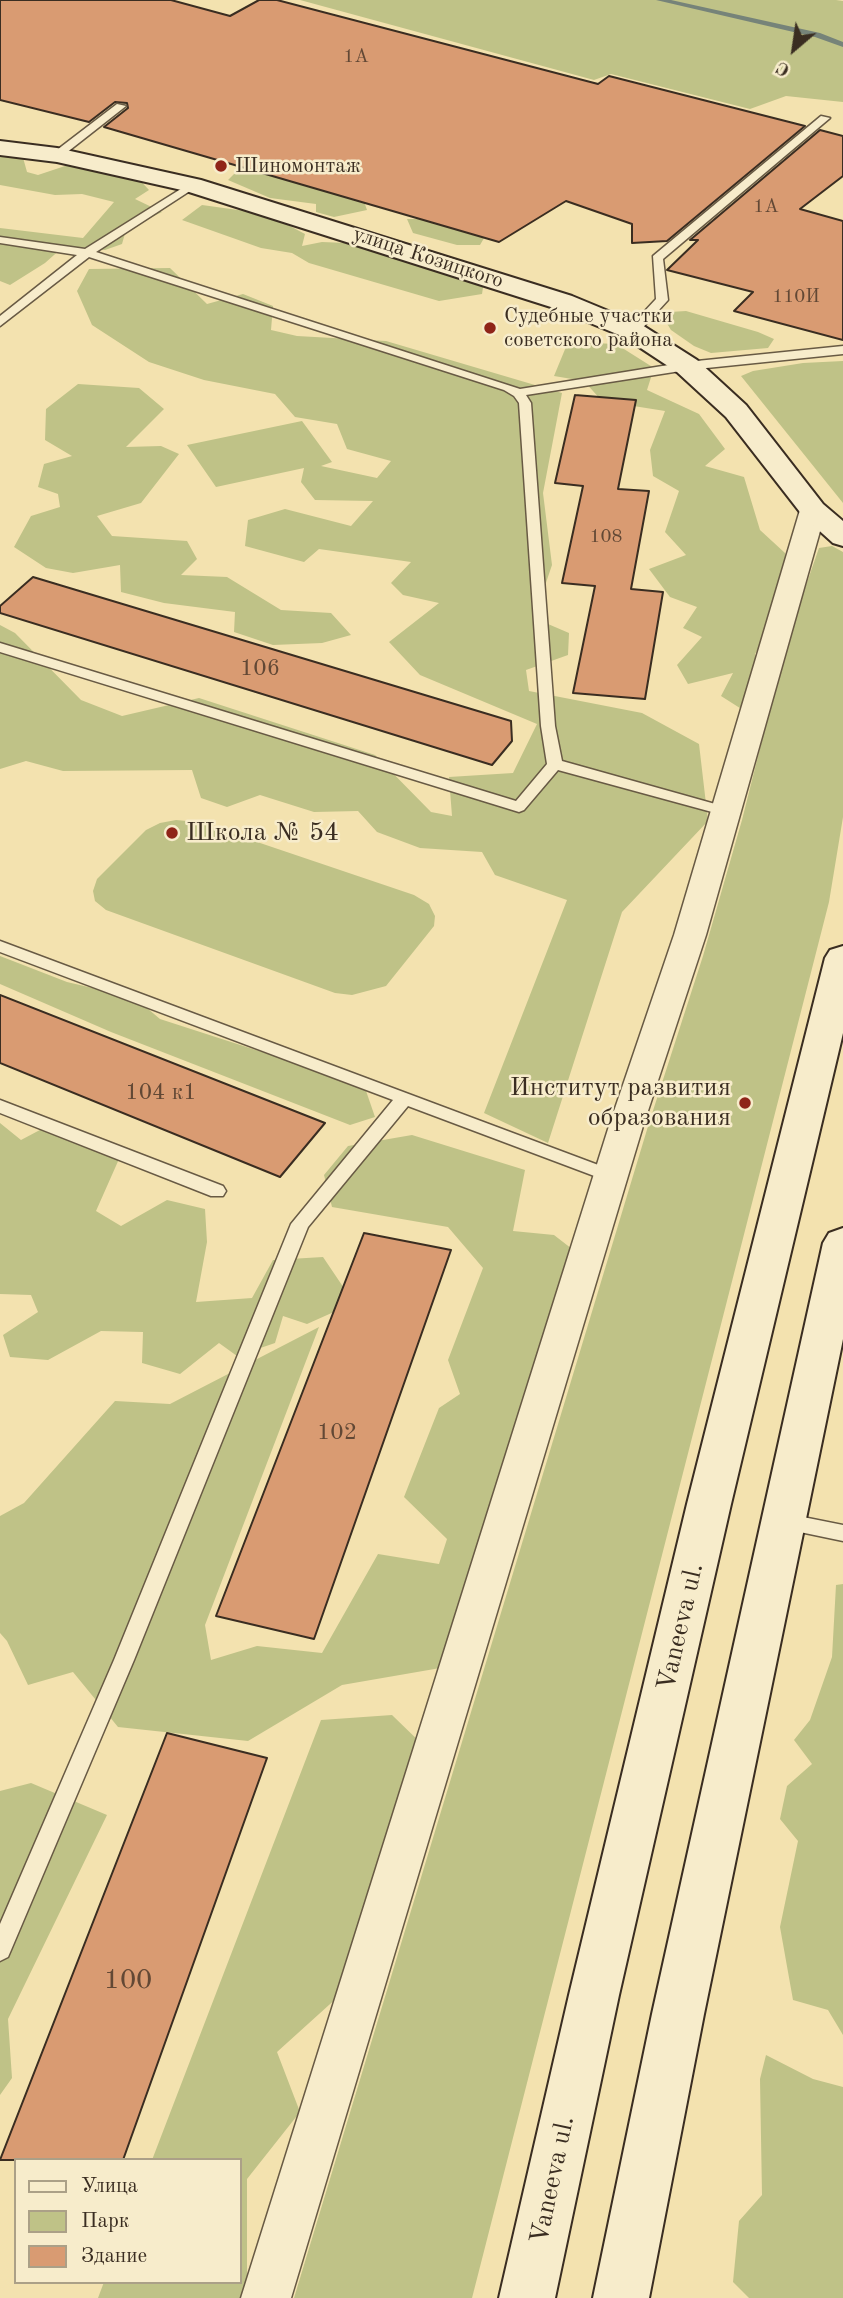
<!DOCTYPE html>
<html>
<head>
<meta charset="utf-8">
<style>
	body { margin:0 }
	#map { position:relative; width:843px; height:2298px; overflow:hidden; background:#f3e2af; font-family:"Old Standard TT",serif }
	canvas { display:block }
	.legend { position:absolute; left:14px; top:2158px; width:228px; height:126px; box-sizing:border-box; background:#f7eccb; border:2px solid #aba087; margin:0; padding:9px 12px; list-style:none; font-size:21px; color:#3a2d21 }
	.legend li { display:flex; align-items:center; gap:14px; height:35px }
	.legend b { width:35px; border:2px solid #aba087 }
	.north { position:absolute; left:759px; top:14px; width:70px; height:70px; -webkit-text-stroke:5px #f7eccb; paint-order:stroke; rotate:209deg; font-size:19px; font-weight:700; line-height:28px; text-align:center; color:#3a2d21 }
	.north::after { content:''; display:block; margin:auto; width:24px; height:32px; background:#3a2d21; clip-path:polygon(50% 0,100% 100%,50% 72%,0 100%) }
</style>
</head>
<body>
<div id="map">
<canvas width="843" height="2298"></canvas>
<ul class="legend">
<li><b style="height:9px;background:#f7eccb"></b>Улица</li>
<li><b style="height:19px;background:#bfc287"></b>Парк</li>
<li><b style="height:19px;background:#d99b72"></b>Здание</li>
</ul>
<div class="north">С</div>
</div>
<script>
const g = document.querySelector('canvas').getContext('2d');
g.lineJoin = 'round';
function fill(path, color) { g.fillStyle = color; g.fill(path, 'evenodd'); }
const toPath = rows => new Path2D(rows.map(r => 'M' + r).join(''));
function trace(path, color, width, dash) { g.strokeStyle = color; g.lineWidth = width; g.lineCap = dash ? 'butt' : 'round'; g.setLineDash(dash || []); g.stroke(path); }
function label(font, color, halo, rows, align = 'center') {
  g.font = font + ' "Old Standard TT",serif'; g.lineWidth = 5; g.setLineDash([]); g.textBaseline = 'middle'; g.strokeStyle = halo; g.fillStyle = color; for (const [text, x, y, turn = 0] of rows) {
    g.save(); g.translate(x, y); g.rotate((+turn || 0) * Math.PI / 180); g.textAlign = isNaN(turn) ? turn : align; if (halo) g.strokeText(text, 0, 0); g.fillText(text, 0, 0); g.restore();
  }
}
fill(toPath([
	[300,0,836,0,843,1,843,102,786,96,750,109,611,74,594,80],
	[22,154,27,172,38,175,74,163,136,176,149,190,135,199,162,212,126,230,122,244,105,250,63,247,45,263,10,285,0,281,0,228,83,238,114,202,82,194,55,195,0,185,0,155],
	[273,169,361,193,367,210,334,217,316,212,316,204,270,198,228,180,238,170],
	[202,205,267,214,305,234,302,246,322,242,371,244,484,281,482,294,439,301,309,263,292,253,261,248,182,220],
	[407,219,438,219,450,228,474,226,487,233,480,245,457,245,413,233],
	[170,268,207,304,243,294,273,306,271,330,297,336,386,341,562,393,543,493,552,565,534,618,569,633,568,655,526,670,529,691,642,713,699,744,708,821,622,912,548,1143,484,1113,567,900,495,875,482,852,420,848,377,832,358,811,314,812,260,795,227,807,201,798,192,770,63,771,26,761,0,769,0,625,15,633,81,700,122,716,199,698,375,755,431,812,452,816,449,777,513,773,537,724,420,675,389,642,439,603,403,595,391,583,411,562,319,549,304,562,245,546,248,520,285,509,351,526,373,501,315,500,301,482,304,468,216,487,187,445,302,421,332,462,321,466,377,478,391,461,347,449,337,424,295,417,275,394,204,380,149,362,92,325,77,291,89,269],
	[686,311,758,332,774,339,768,348,711,353,694,346,671,330,663,317,670,312],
	[568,342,616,344,654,368,647,390,699,414,725,449,705,466,744,477,760,530,785,553,794,587,755,654,767,690,743,710,721,696,733,673,688,684,677,665,702,637,683,628,697,607,670,597,649,569,686,555,665,532,679,491,653,476,650,450,665,411,602,401,584,381,554,376],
	[843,361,843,503,741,376,753,371,803,363],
	[78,384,139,388,164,409,126,447,161,446,179,454,141,503,97,516,112,536,187,541,197,559,181,575,227,577,281,610,331,613,351,635,322,643,273,645,234,632,235,612,164,603,121,592,120,565,73,573,46,568,14,547,31,516,60,507,58,494,38,487,44,464,72,456,45,440,46,409],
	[832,546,843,552,843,817,829,902,472,2298,294,2298,649,1123,703,956,742,820,788,637,819,548],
	[176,820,198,822,414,895,429,904,435,916,434,926,386,986,352,995,335,993,106,910,95,901,93,891,97,879,146,830,160,823],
	[0,956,67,982,135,998,160,1019,364,1085,375,1117,350,1125,111,1032,0,984],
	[55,1122,123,1150,96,1211,121,1226,167,1200,205,1209,207,1242,196,1302,252,1298,273,1260,323,1257,354,1303,307,1324,283,1316,275,1343,237,1356,219,1343,180,1374,142,1363,143,1332,101,1331,48,1360,10,1357,3,1335,38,1312,31,1295,0,1294,0,1123,21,1140],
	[412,1135,525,1170,513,1231,554,1235,594,1266,446,1667,342,1685,248,1741,118,1727,73,1672,28,1685,7,1641,0,1633,0,1516,24,1503,115,1401,170,1404,319,1327,205,1625,211,1660,257,1646,322,1653,378,1554,439,1564,447,1539,404,1497,439,1408,460,1394,448,1360,483,1268,448,1227,332,1207,324,1175,348,1146],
	[843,1584,843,2035,828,2010,793,2000,780,1927,798,1841,780,1819,787,1786,812,1764,794,1740,810,1720,832,1657,836,1585],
	[392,1715,425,1747,350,1986,277,2052,300,2112,247,2179,247,2295,245,2298,98,2298,104,2282,240,2282,240,2160,152,2160,321,1720],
	[31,1783,107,1815,8,2019,12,2078,0,2095,0,1791],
	[766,2055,813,2079,843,2087,843,2298,749,2298,733,2282,739,2221,762,2195,760,2079]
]), '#bfc287');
fill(toPath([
	[656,0,671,0,820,33,843,42,843,47,815,37,656,0]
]), '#768379');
const building = toPath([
	[0,0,171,0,230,16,259,0,277,0,598,84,609,76,805,126,667,241,632,243,632,224,566,201,499,242,104,127,128,108,127,103,115,102,89,122,0,100,0,0],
	[820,130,843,136,843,176,800,209,843,221,843,340,734,311,753,292,667,270,698,240,690,240,820,130],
	[575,395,636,400,618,489,649,491,631,589,663,592,645,699,573,693,595,586,562,583,583,486,555,483,575,395],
	[33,577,511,721,512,741,492,765,0,613,0,606,33,577],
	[0,995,325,1123,280,1177,0,1063,0,995],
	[364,1233,451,1250,314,1639,216,1616,364,1233],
	[167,1733,267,1758,123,2160,0,2160,167,1733]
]);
fill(building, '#d99b72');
trace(building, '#3a2d21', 2);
const lane = toPath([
	[117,104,126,106,61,157,53,157,53,153,117,104],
	[821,116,830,118,663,259,668,300,637,334,629,334,629,328,656,299,653,256,821,116],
	[192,182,198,185,196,187,96,252,520,389,687,362,843,346,843,354,687,370,526,395,531,403,555,726,562,761,733,809,736,812,733,815,723,815,558,770,524,810,519,812,0,652,0,643,516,801,547,764,541,726,519,403,514,396,504,390,89,257,0,326,0,316,77,255,0,243,0,237,85,249,192,182],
	[0,941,617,1172,620,1176,617,1180,611,1182,605,1180,408,1106,308,1227,134,1660,11,1950,8,1957,0,1961,0,1924,114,1660,291,1224,393,1100,0,952,0,941],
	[0,1100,223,1186,226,1191,223,1196,211,1196,0,1113,0,1100],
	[783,1513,843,1525,843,1541,776,1527,773,1521,776,1515,783,1513]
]);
const street = toPath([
	[813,502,822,504,826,510,706,935,643,1126,291,2298,241,2298,609,1126,674,935,800,510,804,504,813,502]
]);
const secondary = toPath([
	[0,141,57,148,201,180,572,296,642,325,697,360,746,405,823,504,843,521,843,546,833,543,803,516,726,417,677,372,624,337,554,308,186,191,57,162,0,155,0,141],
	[843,946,843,1033,731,1504,619,1995,555,2298,499,2298,569,1995,687,1504,825,958,830,950,843,946],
	[843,1228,843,1339,704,2014,649,2298,593,2298,652,2014,823,1243,829,1233,843,1228]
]);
trace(lane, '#685a44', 3);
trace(street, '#685a44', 3);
trace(secondary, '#3a2d21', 4);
fill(lane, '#f7eccb');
fill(street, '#f7eccb');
fill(secondary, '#f7eccb');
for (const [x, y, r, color] of [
	[221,166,7,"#8f2418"],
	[490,328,7,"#8f2418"],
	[172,833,7,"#8f2418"],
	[745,1103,7,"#8f2418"]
]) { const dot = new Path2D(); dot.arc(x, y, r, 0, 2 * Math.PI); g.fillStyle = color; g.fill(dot); trace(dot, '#f7eccb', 2.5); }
label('19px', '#624835', null, [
	["1А",356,57],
	["1А",766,207],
	["110И",796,297],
	["108",606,537]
]);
label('21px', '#3a2d21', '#f7eccb', [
	["Шиномонтаж",235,166],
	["Судебные участки",504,316],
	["советского района",504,340]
], 'left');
label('21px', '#3a2d21', '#f7eccb', [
	["улица Козицкого",428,258,18]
]);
label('23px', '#624835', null, [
	["106",260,669],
	["104 к1",161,1093],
	["102",337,1433]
]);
label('26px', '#3a2d21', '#f7eccb', [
	["Школа № 54",186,833],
	["Институт развития",731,1088,"right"],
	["образования",731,1118,"right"]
], 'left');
label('26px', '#3a2d21', '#f7eccb', [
	["Vaneeva ul.",681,1627,-77],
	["Vaneeva ul.",553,2180,-78]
]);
label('28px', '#624835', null, [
	["100",128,1981]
]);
</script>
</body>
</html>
